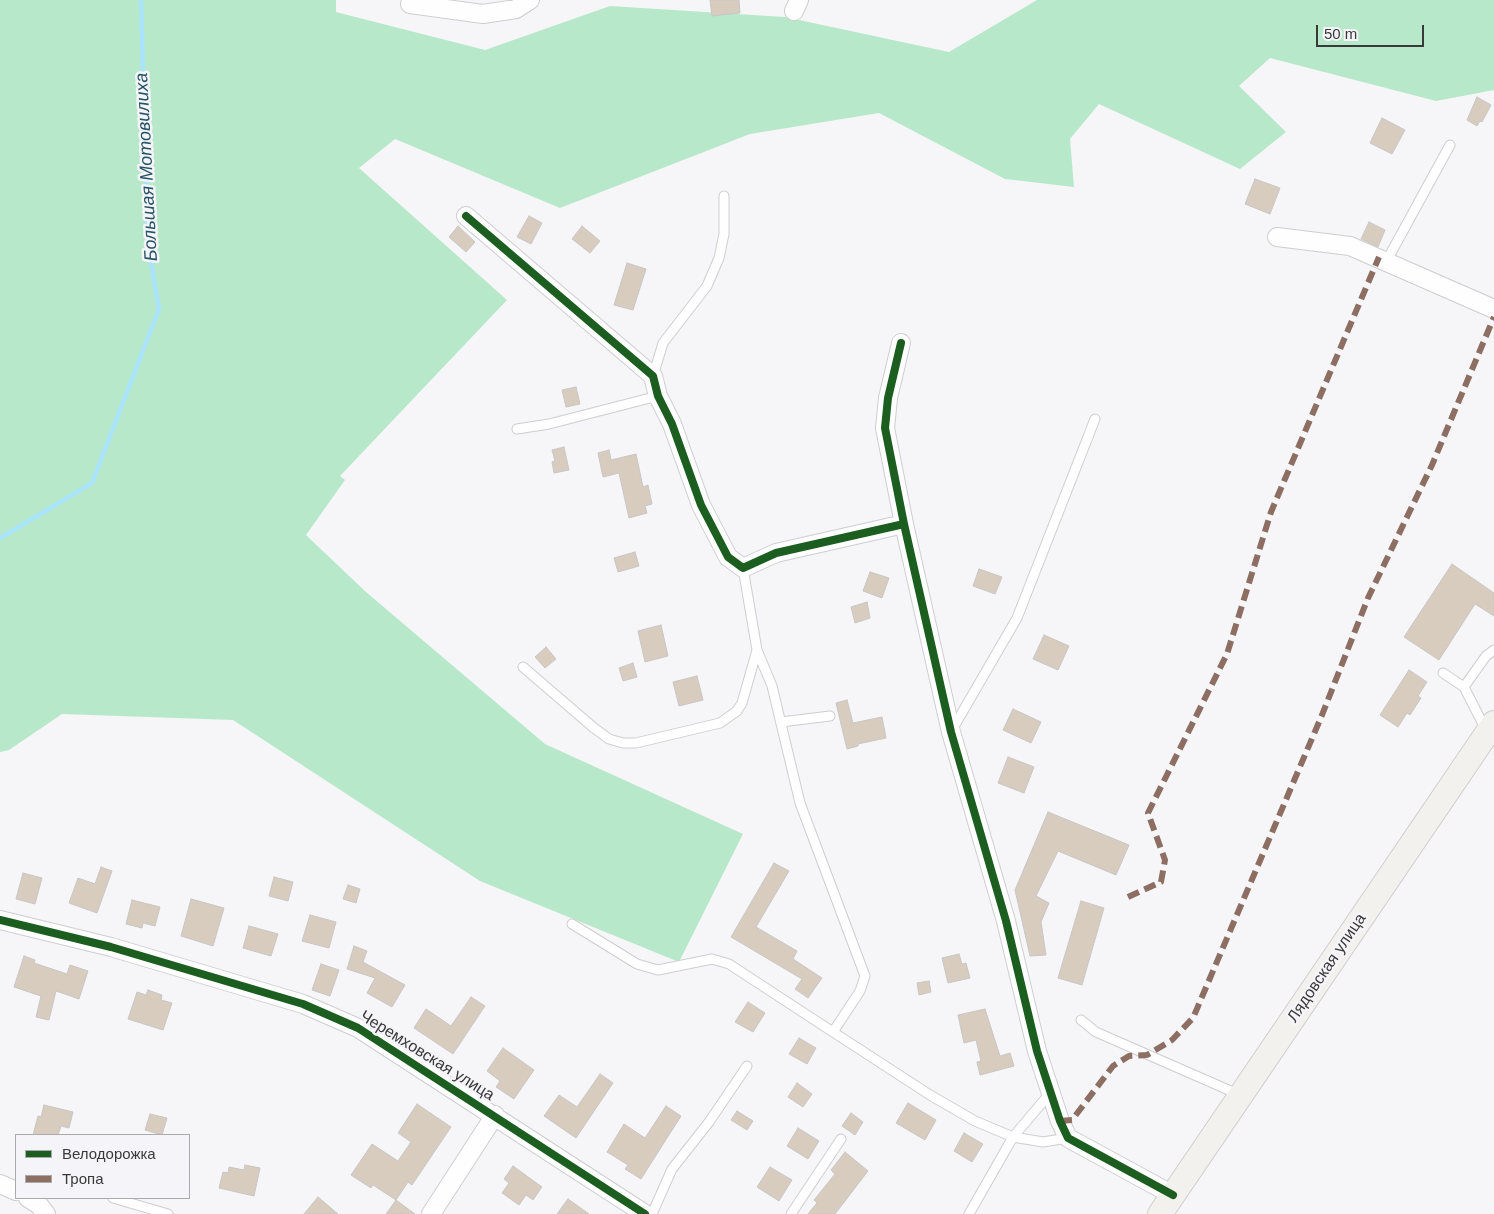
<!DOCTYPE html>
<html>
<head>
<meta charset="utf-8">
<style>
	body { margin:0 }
	#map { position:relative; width:1494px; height:1214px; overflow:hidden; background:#f6f6f8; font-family:Helvetica,sans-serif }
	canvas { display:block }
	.legend { position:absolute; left:15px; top:1134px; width:175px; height:65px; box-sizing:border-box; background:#f5f5f9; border:1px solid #aaaaad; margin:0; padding:6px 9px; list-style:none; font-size:15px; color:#39393a }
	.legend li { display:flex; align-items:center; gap:10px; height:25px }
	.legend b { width:25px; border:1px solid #aaaaad }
	.scale { position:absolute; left:1316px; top:25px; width:108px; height:22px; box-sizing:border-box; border:2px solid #39393a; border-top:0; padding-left:6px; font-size:15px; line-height:18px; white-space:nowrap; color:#39393a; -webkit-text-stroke:4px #f5f5f9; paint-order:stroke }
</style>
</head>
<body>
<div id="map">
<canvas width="1494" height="1214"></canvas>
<ul class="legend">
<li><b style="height:6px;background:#1b5e20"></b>Велодорожка</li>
<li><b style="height:6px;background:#8d6e63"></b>Тропа</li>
</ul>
<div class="scale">50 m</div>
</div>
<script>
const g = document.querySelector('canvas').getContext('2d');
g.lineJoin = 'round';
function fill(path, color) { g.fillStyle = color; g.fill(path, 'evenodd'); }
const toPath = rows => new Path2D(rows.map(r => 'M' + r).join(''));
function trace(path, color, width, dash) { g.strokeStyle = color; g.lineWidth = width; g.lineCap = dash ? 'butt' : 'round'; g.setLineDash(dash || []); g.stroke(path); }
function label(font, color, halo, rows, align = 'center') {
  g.font = font + ' Helvetica,sans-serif'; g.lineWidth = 5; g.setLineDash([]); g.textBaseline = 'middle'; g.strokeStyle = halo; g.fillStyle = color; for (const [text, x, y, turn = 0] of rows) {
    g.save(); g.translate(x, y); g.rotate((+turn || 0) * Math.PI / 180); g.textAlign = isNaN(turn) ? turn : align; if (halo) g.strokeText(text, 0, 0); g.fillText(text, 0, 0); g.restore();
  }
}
fill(toPath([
	[0,0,336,0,336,12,485,50,610,6,785,17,949,52,1037,0,1494,0,1494,90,1436,101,1270,58,1239,86,1286,132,1240,169,1099,104,1070,139,1074,187,1005,179,879,113,750,134,560,208,395,139,359,168,507,300,340,476,345,480,306,535,366,592,545,744,743,834,679,962,480,881,233,720,62,714,9,750,0,752]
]), '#b8e8ca');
trace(toPath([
	[0,538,92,483,159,309,148,245,141,0]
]), '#aae4fc', 4.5);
const building = toPath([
	[710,0,739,0,740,13,712,16,710,0],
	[1477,97,1491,105,1482,122,1480,121,1477,126,1467,120,1477,97],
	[1382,118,1405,130,1392,154,1370,143,1382,118],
	[1255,179,1280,188,1270,214,1245,204,1255,179],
	[529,216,542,223,531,244,517,237,529,216],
	[1369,222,1385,230,1378,247,1361,239,1369,222],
	[458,226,475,242,466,252,449,237,458,226],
	[582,226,600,241,590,253,572,239,582,226],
	[627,263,646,269,633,310,614,305,627,263],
	[576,387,580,404,566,407,562,390,576,387],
	[564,447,569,470,554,473,552,462,555,461,552,450,564,447],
	[609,450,611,460,636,454,643,487,648,485,652,504,645,506,647,513,629,518,619,473,603,477,598,453,609,450],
	[635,552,639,566,618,572,614,558,635,552],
	[1452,564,1494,593,1494,616,1475,604,1439,660,1404,637,1452,564],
	[979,569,1002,577,995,594,973,586,979,569],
	[870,572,889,578,882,598,863,591,870,572],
	[867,602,870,618,855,623,851,607,867,602],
	[661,625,668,656,645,662,638,631,661,625],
	[1044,635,1069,646,1058,670,1033,659,1044,635],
	[546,647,556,659,545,668,535,657,546,647],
	[633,663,637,677,623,681,619,668,633,663],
	[1409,670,1427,682,1418,696,1421,698,1410,715,1407,713,1398,727,1380,715,1409,670],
	[697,676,703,700,679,706,673,682,697,676],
	[847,700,853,723,882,717,886,738,858,744,858,746,847,749,836,703,847,700],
	[1013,709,1041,722,1031,743,1003,730,1013,709],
	[1008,757,1034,767,1024,793,998,783,1008,757],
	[1048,812,1129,845,1116,875,1058,851,1036,896,1049,903,1041,922,1046,955,1030,956,1015,890,1048,812],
	[774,863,789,871,756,927,797,951,793,959,822,978,808,998,795,989,802,979,731,937,774,863],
	[101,867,112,871,97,913,69,903,78,878,95,884,101,867],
	[23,873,42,878,35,904,16,899,23,873],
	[274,877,293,882,288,901,269,896,274,877],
	[348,885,360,889,356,903,343,899,348,885],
	[191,899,224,908,213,946,181,936,191,899],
	[132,900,160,907,155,926,143,923,142,928,126,924,132,900],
	[1081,901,1104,908,1082,985,1058,978,1081,901],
	[310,915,336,922,329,948,302,941,310,915],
	[249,926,278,934,271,956,243,948,249,926],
	[354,946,367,951,363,962,405,985,392,1007,367,993,375,978,347,969,354,946],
	[959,954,962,964,966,963,970,978,948,983,942,958,959,954],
	[24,956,35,960,34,963,67,974,70,965,88,971,79,999,56,991,49,1020,36,1017,41,996,14,987,24,956],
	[321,964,339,970,330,996,312,990,321,964],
	[929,981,931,992,919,995,917,983,929,981],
	[148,990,162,995,161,1000,172,1003,163,1030,128,1019,137,992,146,995,148,990],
	[471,997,485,1006,453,1054,414,1028,426,1009,451,1026,471,997],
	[748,1002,765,1013,753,1032,735,1022,748,1002],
	[985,1009,1000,1056,1010,1053,1014,1066,980,1075,977,1062,981,1061,976,1040,964,1043,958,1015,985,1009],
	[799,1038,816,1048,807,1064,789,1054,799,1038],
	[503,1048,534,1070,514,1099,496,1087,500,1081,487,1071,503,1048],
	[600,1074,613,1083,576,1138,544,1116,559,1095,577,1107,600,1074],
	[797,1083,812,1094,803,1107,788,1097,797,1083],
	[908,1103,936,1120,925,1140,896,1123,908,1103],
	[417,1104,451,1127,412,1185,408,1182,396,1200,373,1185,371,1188,351,1175,372,1144,398,1161,411,1142,398,1133,417,1104],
	[44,1105,73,1112,69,1128,61,1126,58,1135,33,1135,38,1116,41,1117,44,1105],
	[666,1106,681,1116,641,1179,625,1169,628,1165,607,1152,624,1124,645,1138,666,1106],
	[737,1111,753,1121,747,1130,731,1120,737,1111],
	[851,1113,863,1122,855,1135,842,1126,851,1113],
	[150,1114,167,1118,162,1135,145,1130,150,1114],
	[798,1128,819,1141,808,1159,787,1146,798,1128],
	[964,1133,983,1144,972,1162,954,1151,964,1133],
	[845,1152,868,1171,835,1214,808,1214,817,1203,814,1200,835,1174,831,1170,845,1152],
	[245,1165,260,1168,254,1196,219,1188,223,1172,228,1173,229,1167,244,1170,245,1165],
	[513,1166,542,1187,533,1200,526,1195,519,1205,502,1193,509,1183,504,1179,513,1166],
	[770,1167,792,1180,779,1201,757,1187,770,1167],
	[318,1197,338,1214,304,1214,318,1197],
	[568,1199,589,1214,557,1214,568,1199],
	[396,1200,415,1214,386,1214,396,1200]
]);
fill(building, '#d8ccbe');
trace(building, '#c7c6c6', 1);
const service = toPath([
	[1386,262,1450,145],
	[653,376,663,343,707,286,719,258,724,234,724,196],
	[517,429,549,424,658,396],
	[757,650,772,686,800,803,865,976,860,991,833,1032,930,1095,975,1121,1013,1137,1043,1142,1068,1138],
	[523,667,594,728,609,739,623,743,636,743,720,723,737,711,742,703,757,650,743,568],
	[1443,673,1464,687],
	[781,722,830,716],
	[952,730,1017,618,1095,419],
	[1486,730,1464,687,1486,656,1494,650],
	[572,924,637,964,658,970,712,959,729,964,833,1032],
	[1081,1020,1096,1032,1240,1095],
	[113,1198,168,1214],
	[652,1214,672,1169,709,1122,747,1066],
	[791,1214,841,1139],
	[969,1214,1013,1137,1051,1092]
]);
const minor = toPath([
	[410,4,483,14,516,9,530,0],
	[794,11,799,0],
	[466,216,653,376,658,396,672,424,701,505,728,557,743,568,776,553,904,524],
	[1277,237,1350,246,1494,309],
	[901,343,888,398,885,428,904,524,951,732,1006,921,1037,1051,1060,1121,1068,1138,1173,1195],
	[0,920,111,947,303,1004,358,1028,645,1214],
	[0,1184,16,1191],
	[28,1198,39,1205,46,1214],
	[431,1214,495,1115]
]);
const secondary = toPath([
	[1160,1214,1494,723]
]);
trace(service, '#ceced0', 11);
trace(minor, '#ceced0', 20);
trace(secondary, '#ceced0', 26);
trace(service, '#fefefe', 9);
trace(minor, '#fefefe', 18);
trace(secondary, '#f3f1ee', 24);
trace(toPath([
	[1128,897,1161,882,1165,860,1148,813,1227,654,1271,512,1379,257],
	[1060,1121,1072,1120,1113,1066,1129,1056,1147,1055,1172,1040,1193,1018,1322,715,1368,598,1432,465,1494,317]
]), '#8d6e63', 6, [12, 6]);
trace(toPath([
	[466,216,653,376,658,396,672,424,701,505,728,557,743,568,776,553,904,524],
	[901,343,888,398,885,428,904,524,951,732,1006,921,1037,1051,1060,1121,1068,1138,1173,1195],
	[0,920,111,947,303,1004,358,1028,645,1214]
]), '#1b5e20', 8);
label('16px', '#39393a', '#f5f5f9', [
	["Лядовская улица",1327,968,-56],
	["Черемховская улица",427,1056,32]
]);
label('italic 18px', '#245365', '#f5f5f9', [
	["Большая Мотовилиха",147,167,-93]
]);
</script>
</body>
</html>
